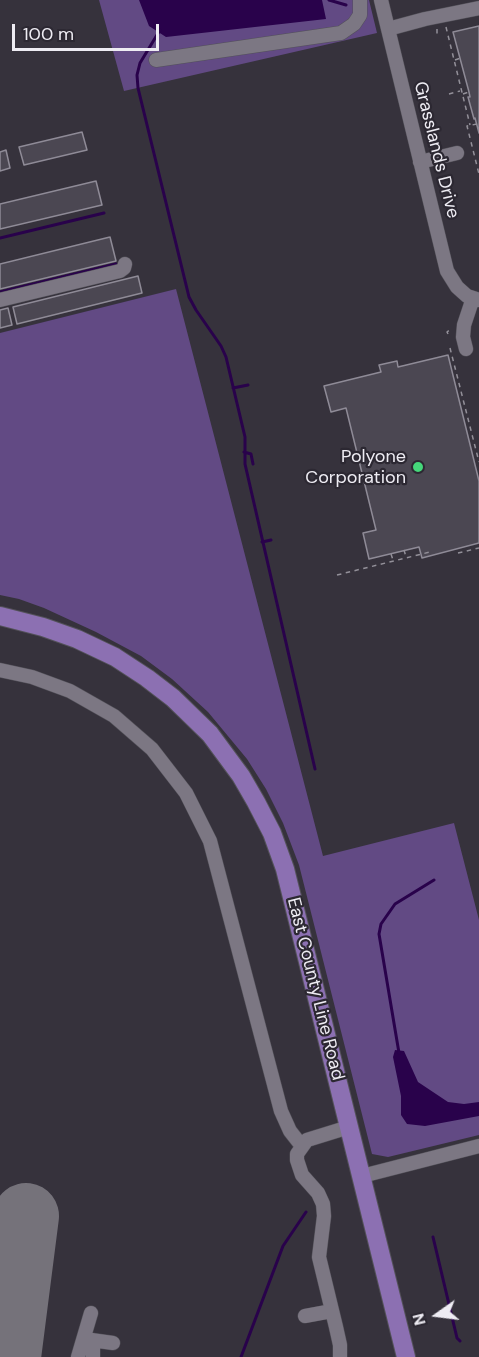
<!DOCTYPE html>
<html>
<head>
<meta charset="utf-8">
<style>
	body { margin:0 }
	#map { position:relative; width:479px; height:1357px; overflow:hidden; background:#36323c; font-family:"DM Sans",sans-serif }
	canvas { display:block }
	.north { position:absolute; left:407px; top:1285px; width:60px; height:60px; -webkit-text-stroke:4px #2c2832; paint-order:stroke; rotate:256deg; font-size:16px; font-weight:700; line-height:24px; text-align:center; color:#eeecf3 }
	.north::after { content:''; display:block; margin:auto; width:21px; height:27px; background:#eeecf3; clip-path:polygon(50% 0,100% 100%,50% 72%,0 100%) }
	.scale { position:absolute; left:12px; top:24px; width:147px; height:27px; box-sizing:border-box; border:3px solid #eeecf3; border-top:0; padding-left:8px; font-size:18px; line-height:21px; white-space:nowrap; color:#eeecf3; -webkit-text-stroke:4px #2c2832; paint-order:stroke }
</style>
</head>
<body>
<div id="map">
<canvas width="479" height="1357"></canvas>
<div class="north">N</div>
<div class="scale">100 m</div>
</div>
<script>
const g = document.querySelector('canvas').getContext('2d');
g.lineJoin = 'round';
function fill(path, color) { g.fillStyle = color; g.fill(path, 'evenodd'); }
const toPath = rows => new Path2D(rows.map(r => 'M' + r).join(''));
function trace(path, color, width, dash) { g.strokeStyle = color; g.lineWidth = width; g.lineCap = dash ? 'butt' : 'round'; g.setLineDash(dash || []); g.stroke(path); }
function label(font, color, halo, rows, align = 'center') {
  g.font = font + ' "DM Sans",sans-serif'; g.lineWidth = 4.5; g.setLineDash([]); g.textBaseline = 'middle'; g.strokeStyle = halo; g.fillStyle = color; for (const [text, x, y, turn = 0] of rows) {
    g.save(); g.translate(x, y); g.rotate((+turn || 0) * Math.PI / 180); g.textAlign = isNaN(turn) ? turn : align; if (halo) g.strokeText(text, 0, 0); g.fillText(text, 0, 0); g.restore();
  }
}
fill(toPath([
	[99,0,369,0,377,33,124,91],
	[176,289,323,856,454,823,479,920,479,1135,388,1157,372,1154,299,865,283,823,266,789,247,759,208,712,172,679,141,656,96,632,44,608,19,599,0,595,0,333]
]), '#624a84');
fill(toPath([
	[139,0,322,0,326,19,166,37,149,26],
	[395,1050,404,1051,418,1082,448,1102,464,1104,479,1102,479,1116,425,1126,407,1124,401,1115,401,1096,393,1057]
]), '#29024b');
trace(toPath([
	[329,0,346,5],
	[160,30,140,63,137,75,138,88,189,297,196,310,221,346,226,357,245,437,245,464,315,769],
	[0,238,104,213],
	[0,292,116,264],
	[233,388,248,385],
	[244,452,251,454,253,464],
	[262,542,271,540],
	[399,1053,379,934,381,924,395,904,434,880],
	[433,1237,457,1338,460,1341],
	[241,1357,283,1246,306,1212]
]), '#29024b', 3);
trace(toPath([
	[0,1222,24,1225]
]), '#75727a', 27);
trace(toPath([
	[8,1357,26,1216]
]), '#75727a', 66);
const building = toPath([
	[479,26,479,133,475,118,474,119,468,97,470,97,469,92,453,32,479,26],
	[82,132,87,150,24,165,19,147,82,132],
	[6,150,10,168,0,171,0,152,6,150],
	[96,181,102,205,0,229,0,204,96,181],
	[110,237,116,261,0,289,0,264,110,237],
	[138,276,142,293,17,324,13,307,138,276],
	[8,308,12,325,0,328,0,310,8,308],
	[448,355,479,481,479,543,422,558,419,547,369,559,363,533,376,530,346,408,331,412,324,386,381,372,379,365,397,361,398,367,448,355]
]);
fill(building, '#4b4752');
trace(building, '#8f8b97', 1.5);
const minor = toPath([
	[381,0,447,271,457,287,467,296,479,300],
	[388,29,425,19,479,8],
	[156,60,341,33,354,24,360,15,360,0],
	[420,162,457,153],
	[0,300,120,271,124,268,125,264],
	[466,349,463,337,464,325,473,298],
	[0,670,32,677,70,691,114,716,152,749,186,793,210,841,281,1111,290,1131,301,1145],
	[362,1176,479,1146],
	[305,1316,332,1311],
	[84,1339,113,1343],
	[78,1357,91,1313],
	[93,1357,93,1340],
	[340,1357,340,1345,336,1327,319,1257,324,1216,323,1204,318,1193,302,1175,297,1160,297,1154,307,1140,349,1127]
]);
const major = toPath([
	[0,616,43,627,77,639,115,657,147,678,173,698,210,734,241,776,256,802,272,833,285,869,406,1357]
]);
trace(minor, '#535159', 15);
trace(major, '#535159', 20);
trace(toPath([
	[446,27,470,125],
	[437,29,437,35],
	[455,60,461,58],
	[449,94,460,91],
	[463,94,469,92],
	[477,124,467,126,479,174],
	[448,334,447,332,452,328],
	[450,348,479,462],
	[404,550,406,557],
	[458,553,479,548],
	[391,554,393,560],
	[337,575,430,552]
]), '#939099', 1.5, [4.5, 4.5]);
trace(minor, '#7c7783', 14);
trace(major, '#8c70b2', 18);
for (const [x, y, r, color] of [
	[418,467,6,"#45d77a"]
]) { const dot = new Path2D(); dot.arc(x, y, r, 0, 2 * Math.PI); g.fillStyle = color; g.fill(dot); trace(dot, '#2c2832', 2); }
label('18px', '#eeecf3', '#2c2832', [
	["Grasslands Drive",436,150,76],
	["East County Line Road",315,989,76]
]);
label('18px', '#eeecf3', '#2c2832', [
	["Polyone",406,457],
	["Corporation",406,478]
], 'right');
</script>
</body>
</html>
